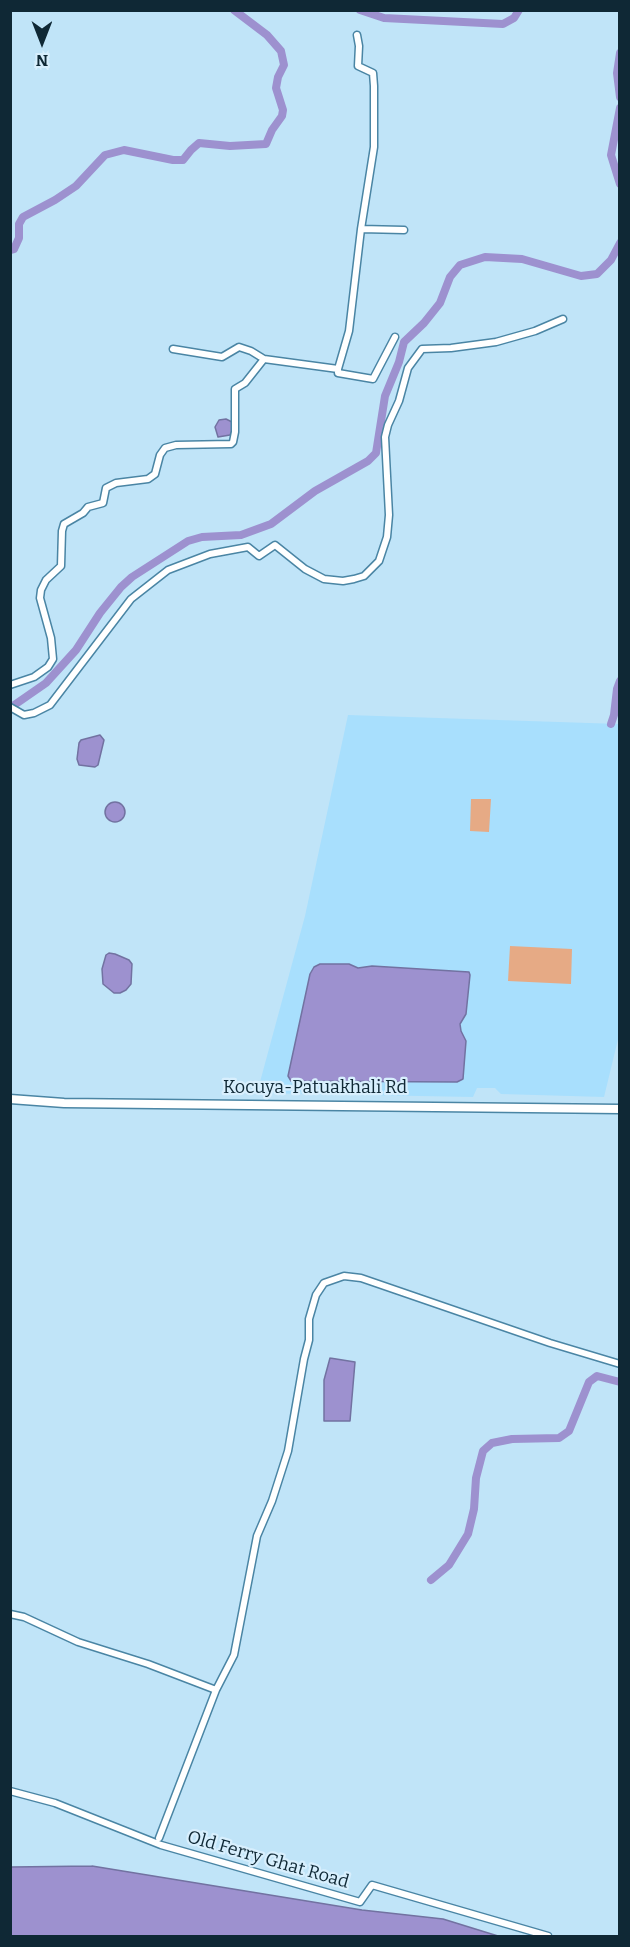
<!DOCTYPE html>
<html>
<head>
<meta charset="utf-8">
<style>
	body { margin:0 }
	#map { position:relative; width:630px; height:1947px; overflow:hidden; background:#c0e4f8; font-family:Bitter,serif }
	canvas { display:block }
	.frame { position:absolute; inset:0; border:12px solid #0f2835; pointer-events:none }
	.north { position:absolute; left:12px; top:12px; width:60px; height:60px; -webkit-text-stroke:4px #d8effd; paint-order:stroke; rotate:180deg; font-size:16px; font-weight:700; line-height:24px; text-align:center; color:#0f2835 }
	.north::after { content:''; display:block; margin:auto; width:21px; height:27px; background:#0f2835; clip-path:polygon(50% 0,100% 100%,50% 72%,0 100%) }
</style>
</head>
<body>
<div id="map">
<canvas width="630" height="1947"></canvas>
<div class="frame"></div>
<div class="north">N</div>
</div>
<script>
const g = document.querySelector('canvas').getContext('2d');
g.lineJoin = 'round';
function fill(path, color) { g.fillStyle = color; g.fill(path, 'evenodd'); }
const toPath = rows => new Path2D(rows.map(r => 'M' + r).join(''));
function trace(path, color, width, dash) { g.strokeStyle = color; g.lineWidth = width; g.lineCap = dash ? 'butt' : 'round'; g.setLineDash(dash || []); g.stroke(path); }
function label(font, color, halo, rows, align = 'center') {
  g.font = font + ' Bitter,serif'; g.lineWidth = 4.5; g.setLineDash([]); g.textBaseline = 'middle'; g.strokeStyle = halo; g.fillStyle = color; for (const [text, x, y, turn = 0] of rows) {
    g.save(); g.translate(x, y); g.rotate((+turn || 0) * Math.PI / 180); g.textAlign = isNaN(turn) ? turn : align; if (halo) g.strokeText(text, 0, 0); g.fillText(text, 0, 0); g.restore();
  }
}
fill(toPath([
	[348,715,619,724,620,1031,604,1097,501,1094,495,1088,477,1088,473,1097,257,1093,305,916]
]), '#a8dffd');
fill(toPath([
	[471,799,491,799,489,832,470,831],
	[510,946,572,949,571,984,508,981]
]), '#e6aa85');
const water = toPath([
	[226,419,234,423,234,426,230,435,218,437,215,427,219,420,226,419],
	[100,735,104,740,98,765,95,767,79,765,77,759,79,743,81,740,100,735],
	'105 812a10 10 0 1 1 20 0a10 10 0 1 1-20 0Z',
	[109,953,115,954,129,960,132,964,131,984,126,990,120,993,114,993,103,984,102,969,106,955,109,953],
	[320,964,349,964,358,968,372,966,469,972,470,975,466,1014,460,1024,461,1031,466,1041,463,1079,457,1082,291,1081,288,1076,310,974,314,967,320,964],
	[330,1358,355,1362,350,1421,324,1421,324,1380,330,1358],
	[92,1866,362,1910,443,1919,498,1936,11,1936,11,1867,92,1866]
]);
fill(water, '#9d91cf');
trace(water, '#7272a1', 1.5);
trace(toPath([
	[360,10,384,18,503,24,514,18,519,10],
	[620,53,617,73,620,97],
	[620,108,611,155,620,184],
	[10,250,14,249,19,238,19,224,23,217,55,200,76,186,105,155,124,150,173,160,183,160,191,150,199,143,230,146,266,144,272,130,282,116,283,110,276,88,278,77,284,65,281,51,267,35,234,10],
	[10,708,46,683,76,650,100,613,121,587,132,577,188,541,202,537,241,535,271,524,315,491,368,461,376,453,385,396,399,362,404,342,424,323,440,303,450,277,460,265,485,257,522,259,581,276,597,274,611,260,620,243],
	[611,724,614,715,617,689,620,681],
	[431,1580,449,1565,468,1534,474,1509,476,1478,483,1451,492,1443,512,1439,559,1438,569,1431,589,1382,597,1376,620,1382]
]), '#9d91cf', 8);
const minor = toPath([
	[357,35,359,46,358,66,373,73,374,86,374,147,361,229],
	[173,349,222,357,239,347,251,351,264,359,338,369,338,373,373,379,395,337],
	[338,369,349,331,361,229,404,230],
	[10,685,34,677,48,667,53,659,51,638,40,598,41,590,46,580,61,566,62,531,64,524,83,513,88,507,103,503,106,488,116,483,148,479,155,474,160,455,165,448,176,445,231,444,233,442,235,432,235,389,245,383,264,359],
	[10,707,24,715,34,713,50,705,131,599,168,570,210,554,248,547,259,556,275,545,305,569,324,579,343,581,354,579,364,576,379,561,387,537,389,515,385,437,388,425,399,401,408,368,422,349,451,348,496,342,535,331,563,319],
	[10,1614,24,1617,78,1642,148,1664,216,1690,159,1838],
	[216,1690,234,1655,257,1536,272,1501,288,1451,304,1359,309,1340,309,1319,316,1295,324,1283,344,1276,361,1278,550,1343,620,1364],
	[10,1791,55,1803,161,1845,360,1902,372,1885,548,1936]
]);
const secondary = toPath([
	[10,1099,64,1103,620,1109]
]);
trace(minor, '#4a85a4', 9);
trace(secondary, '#4a85a4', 11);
trace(minor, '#fff', 6);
trace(secondary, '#fff', 8);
label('18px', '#0f2835', '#d8effd', [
	["Kocuya-Patuakhali Rd",315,1088],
	["Old Ferry Ghat Road",268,1860,16]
]);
</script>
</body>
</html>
